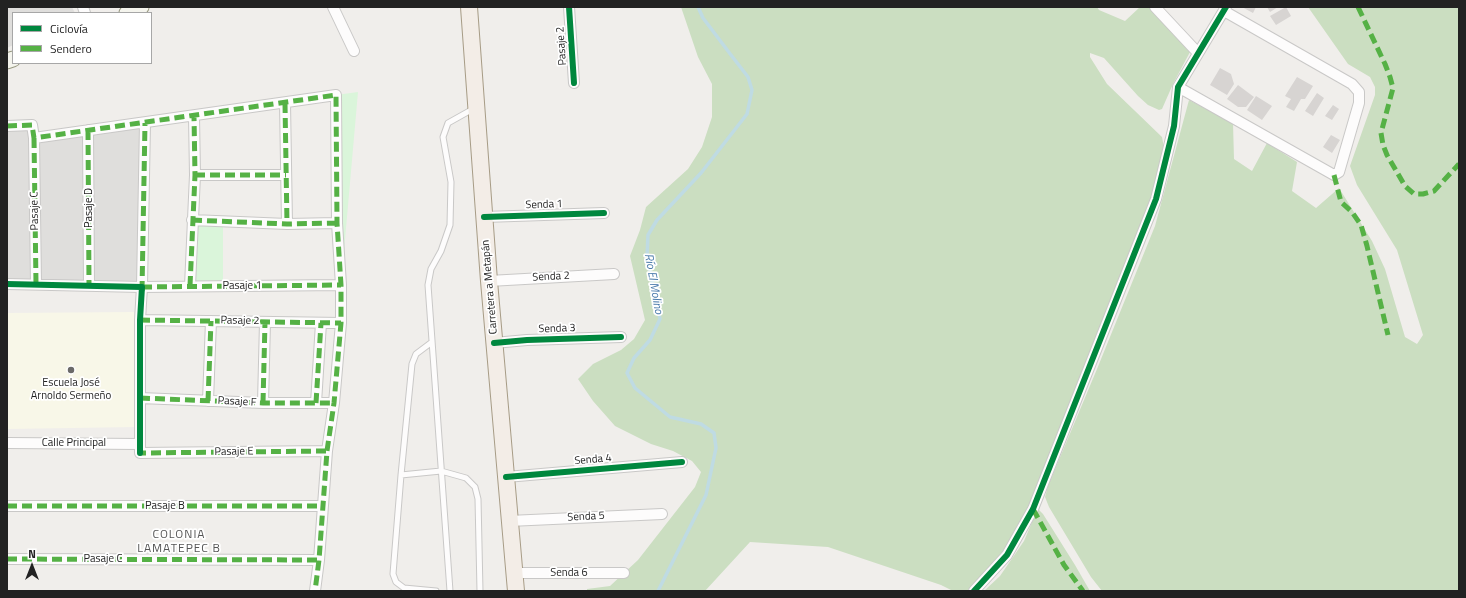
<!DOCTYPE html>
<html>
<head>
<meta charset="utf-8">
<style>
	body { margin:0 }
	#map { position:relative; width:1466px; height:598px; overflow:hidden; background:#f0eeeb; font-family:"Titillium Web",sans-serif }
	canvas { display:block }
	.frame { position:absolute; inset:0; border:8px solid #222; pointer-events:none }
	.legend { position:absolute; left:12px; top:12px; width:140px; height:52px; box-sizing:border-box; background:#fff; border:1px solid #a7a7a7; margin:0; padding:5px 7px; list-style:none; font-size:12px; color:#222 }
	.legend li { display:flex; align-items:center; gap:8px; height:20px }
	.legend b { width:20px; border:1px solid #a7a7a7 }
	.north { position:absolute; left:12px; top:546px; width:40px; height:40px; -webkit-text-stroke:3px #fff; paint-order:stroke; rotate:0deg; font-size:11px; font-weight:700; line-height:16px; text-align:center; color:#222 }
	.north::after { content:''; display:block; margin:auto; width:14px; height:18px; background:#222; clip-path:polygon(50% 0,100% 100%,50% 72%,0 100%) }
</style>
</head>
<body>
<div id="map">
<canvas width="1466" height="598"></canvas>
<div class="frame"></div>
<ul class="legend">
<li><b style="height:5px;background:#00873e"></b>Ciclovía</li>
<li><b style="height:5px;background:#55b145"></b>Sendero</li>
</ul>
<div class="north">N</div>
</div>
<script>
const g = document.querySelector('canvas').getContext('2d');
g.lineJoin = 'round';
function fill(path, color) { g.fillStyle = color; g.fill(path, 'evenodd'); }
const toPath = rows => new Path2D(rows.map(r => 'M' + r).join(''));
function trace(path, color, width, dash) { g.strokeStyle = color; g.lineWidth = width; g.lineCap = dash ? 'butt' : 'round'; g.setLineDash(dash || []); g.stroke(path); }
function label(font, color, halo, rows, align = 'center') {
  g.font = font + ' "Titillium Web",sans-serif'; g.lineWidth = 3.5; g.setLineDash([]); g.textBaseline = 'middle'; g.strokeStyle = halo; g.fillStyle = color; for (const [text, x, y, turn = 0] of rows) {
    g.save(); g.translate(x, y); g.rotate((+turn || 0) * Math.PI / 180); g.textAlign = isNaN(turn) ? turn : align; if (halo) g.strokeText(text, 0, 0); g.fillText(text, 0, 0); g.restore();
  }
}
fill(toPath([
	[7,7,72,7,75,13,13,13,13,45,7,48],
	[145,123,142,287,7,284,7,126,32,125,34,138]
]), '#dfdedc');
fill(toPath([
	[134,312,136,427,7,429,7,313]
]), '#f8f7e8');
fill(toPath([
	[681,7,1097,7,1099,10,1125,21,1140,7,1149,7,1190,49,1190,52,1173,84,1162,109,1159,110,1148,105,1138,96,1104,58,1090,53,1090,57,1107,84,1162,137,1164,148,1147,214,1109,304,1063,421,1032,507,1011,540,992,565,967,591,953,591,941,585,828,547,750,542,705,591,587,591,587,589,610,586,638,560,695,487,701,472,692,461,673,451,651,444,615,426,593,401,578,379,593,364,621,350,634,339,645,320,630,256,640,230,646,207,688,169,702,147,712,117,712,84,698,57],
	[1308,7,1459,7,1459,591,1102,591,1091,577,1049,507,1045,497,1048,486,1097,369,1155,226,1189,100,1233,123,1234,159,1252,171,1267,143,1297,162,1292,191,1316,208,1339,188,1372,241,1385,269,1405,337,1417,344,1423,335,1397,250,1357,185,1350,166,1375,95,1375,87,1370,77,1348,64],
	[1039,510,1043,514,1075,565,1090,591,984,591,1000,576,1024,541,1035,515]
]), '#cbdec1');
fill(toPath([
	[358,92,341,285,336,95],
	[192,220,223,221,223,286,190,286]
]), '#daf5da');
trace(toPath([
	[658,591,706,495,716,448,714,433,701,424,670,417,635,388,627,373,634,358,650,340,660,319,647,257,648,235,657,220,701,173,747,114,752,90,748,77,731,55,703,18,698,7]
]), '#bfdbe3', 3.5);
fill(toPath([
	[1242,7,1256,7,1253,13],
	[1267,7,1278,7,1270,12],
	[1286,7,1291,16,1276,25,1270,16],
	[1220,68,1231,74,1234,84,1227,95,1210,85],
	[1297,77,1313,86,1305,99,1301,99,1294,111,1286,107,1291,99,1285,96],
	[1238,85,1254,97,1246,107,1238,107,1227,99],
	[1317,93,1324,98,1313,116,1305,111],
	[1256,96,1272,106,1262,120,1247,110],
	[1333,105,1339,109,1332,120,1325,116],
	[1331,135,1340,140,1332,153,1323,147]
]), '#d7d4d2');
const lane = toPath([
	[432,342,416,354,412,364,401,475,393,574,396,582,404,588,436,591],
	[401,475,441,471,466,478,475,487,478,499,480,591],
	[450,591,428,285,431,269,441,251,450,225,451,182,443,137,448,123,473,109]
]);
const street = toPath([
	[83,7,85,13],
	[333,7,354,51],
	[569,7,574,83],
	[1155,7,1198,53],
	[1178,87,1334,175,1339,172,1359,103,1359,92,1352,84,1224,11],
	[285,103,287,224],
	[145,123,142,287,140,320,140,453,327,451],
	[7,126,32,125,34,138,336,95,337,223,341,285,341,323,334,403,327,451,319,560,315,591],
	[88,130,89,285],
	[34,138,36,284],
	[195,175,286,175],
	[484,217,604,213],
	[192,220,287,224,337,223],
	[489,281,614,274],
	[7,284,142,287,341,285],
	[190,286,195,175,194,116],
	[140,320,341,323],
	[494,343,527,340,621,337],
	[140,398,263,403,334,403],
	[208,401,211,321],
	[263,403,265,322],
	[316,403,321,323],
	[7,443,140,444],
	[506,477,682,462],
	[7,506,323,506],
	[509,521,662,514],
	[7,559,319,560],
	[515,573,624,573],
	[974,591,1007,555,1033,509,1156,199,1174,126,1178,87,1226,7]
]);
const secondary = toPath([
	[127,13,141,7],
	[7,61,13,59]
]);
const primary = toPath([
	[469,7,489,281,516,591]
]);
trace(lane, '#c9c8c7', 7);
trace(street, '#c9c8c7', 12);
trace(secondary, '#999a82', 17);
trace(primary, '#a79c86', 18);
trace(lane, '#fdfcfc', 5);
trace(street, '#fdfcfc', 10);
trace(secondary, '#f4f4ed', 15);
trace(primary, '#f3ede7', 16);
trace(toPath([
	[1358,7,1385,64,1390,77,1393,88,1381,133,1383,145,1387,155,1405,186,1414,194,1423,194,1434,191,1459,164],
	[285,103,287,224],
	[7,126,32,125,34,138,336,95,337,223,341,285,341,323,334,403,327,451,319,560,315,591],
	[88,130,89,285],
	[34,138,36,284],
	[195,175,286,175],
	[1334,175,1341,202,1352,212,1361,225,1367,246,1388,335],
	[192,220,287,224,337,223],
	[190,286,195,175,194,116],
	[142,287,341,285],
	[142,291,145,123],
	[140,320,341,323],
	[140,398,263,403,334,403],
	[208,401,211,321],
	[263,403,265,322],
	[316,403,321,323],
	[140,449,140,453,327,451],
	[7,506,323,506],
	[1033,509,1064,565,1083,591],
	[7,559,319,560]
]), '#55b145', 5, [10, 5]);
trace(toPath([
	[569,7,574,83],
	[484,217,604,213],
	[7,284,142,287,140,320,140,453],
	[494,343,527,340,621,337],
	[506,477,682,462],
	[974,591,1007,555,1033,509,1156,199,1174,126,1178,87,1226,7]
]), '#00873e', 6);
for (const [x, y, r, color] of [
	[71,370,4,"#6a6968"]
]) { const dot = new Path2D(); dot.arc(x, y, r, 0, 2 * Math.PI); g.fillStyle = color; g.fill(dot); trace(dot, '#fff', 1.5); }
label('11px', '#222', '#fff', [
	["Pasaje 2",562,46,-94],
	["Senda 1",544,205,-2],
	["Pasaje D",89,208,-90],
	["Pasaje C",35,211,-91],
	["Senda 2",551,277,-3],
	["Pasaje 1",242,286],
	["Carretera a Metapán",490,287,-95],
	["Pasaje 2",240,321,1],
	["Senda 3",557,329,-2],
	["Pasaje F",237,402,3],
	["Calle Principal",74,443],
	["Pasaje E",234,452,-1],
	["Senda 4",593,460,-5],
	["Pasaje B",165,506],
	["Senda 5",586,517,-3],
	["Pasaje C",103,559],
	["Senda 6",569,573]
]);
label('11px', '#222', '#fff', [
	["Escuela José",71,383],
	["Arnoldo Sermeño",71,396]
]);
label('italic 12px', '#4a7aab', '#fff', [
	["Río El Molino",653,284,80]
]);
g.letterSpacing = '1px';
label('12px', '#555', '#fff', [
	["COLONIA",179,535],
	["LAMATEPEC B",179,549]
]);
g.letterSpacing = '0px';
</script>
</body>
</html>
